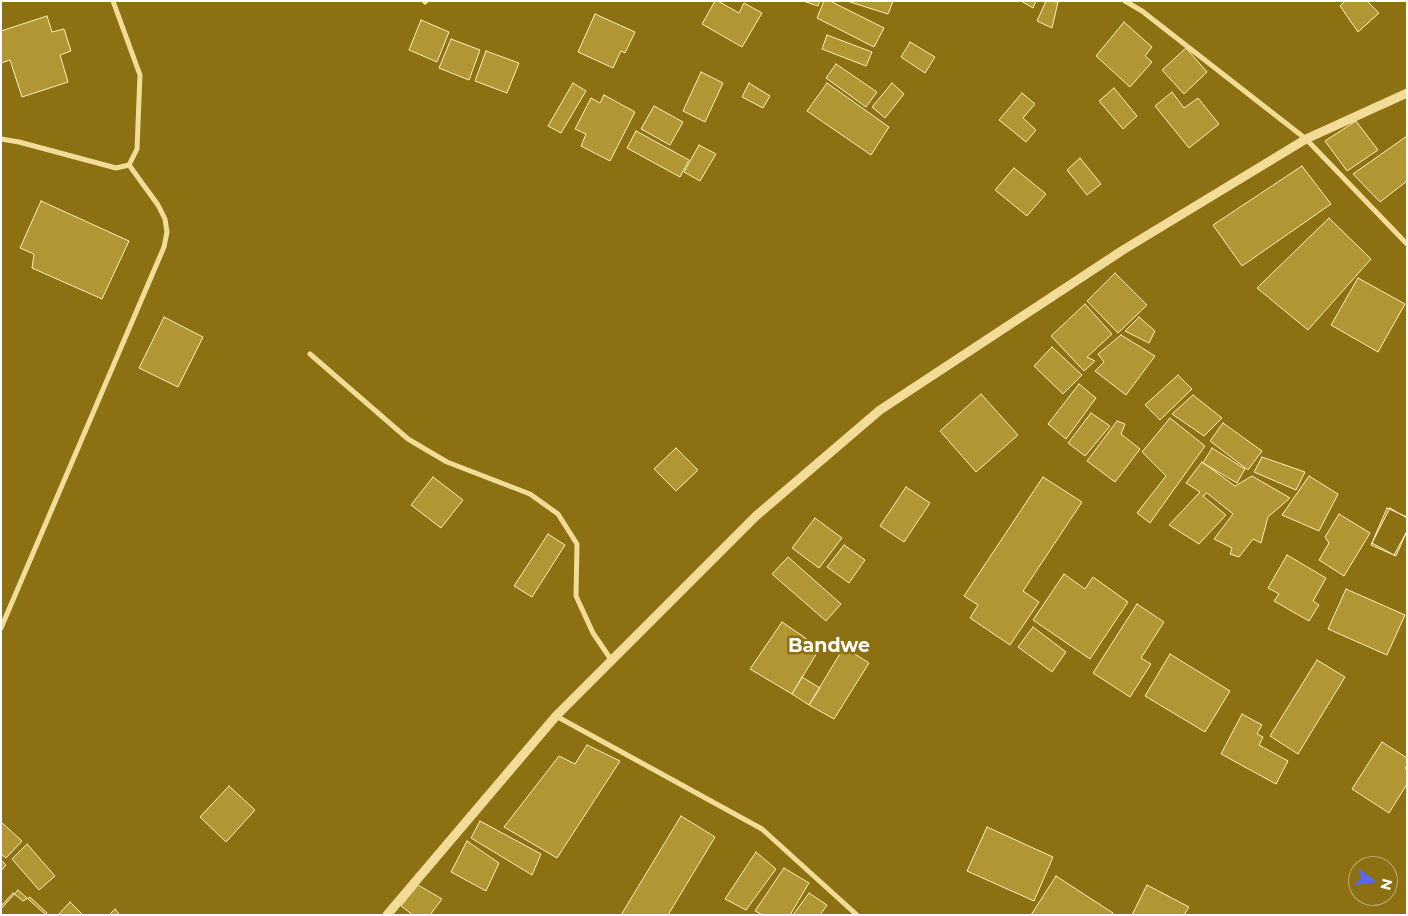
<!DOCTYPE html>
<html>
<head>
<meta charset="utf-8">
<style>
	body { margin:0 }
	#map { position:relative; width:1408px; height:916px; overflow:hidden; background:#8c7011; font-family:Montserrat,sans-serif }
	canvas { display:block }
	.frame { position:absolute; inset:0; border:2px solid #fff; pointer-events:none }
	.north { position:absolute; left:1348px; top:856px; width:50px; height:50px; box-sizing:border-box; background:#8c7011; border:1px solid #baa970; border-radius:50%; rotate:104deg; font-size:14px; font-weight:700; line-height:20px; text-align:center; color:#fff }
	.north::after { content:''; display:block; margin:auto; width:18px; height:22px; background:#5966ff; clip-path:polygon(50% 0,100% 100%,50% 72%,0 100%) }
</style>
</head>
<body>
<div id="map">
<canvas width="1408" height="916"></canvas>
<div class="frame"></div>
<div class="north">N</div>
</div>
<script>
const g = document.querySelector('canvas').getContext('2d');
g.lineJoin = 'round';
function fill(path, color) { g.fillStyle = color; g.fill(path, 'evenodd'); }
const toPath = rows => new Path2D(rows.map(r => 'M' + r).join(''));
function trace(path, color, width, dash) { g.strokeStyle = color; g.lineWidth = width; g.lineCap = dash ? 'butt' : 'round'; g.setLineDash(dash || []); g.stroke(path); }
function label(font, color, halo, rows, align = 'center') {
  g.font = font + ' Montserrat,sans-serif'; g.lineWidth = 5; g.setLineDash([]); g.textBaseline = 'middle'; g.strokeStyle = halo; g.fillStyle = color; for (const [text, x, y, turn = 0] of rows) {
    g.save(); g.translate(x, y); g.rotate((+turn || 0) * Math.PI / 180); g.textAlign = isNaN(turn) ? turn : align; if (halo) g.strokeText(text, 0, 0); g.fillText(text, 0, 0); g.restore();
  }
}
const building = toPath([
	[715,1,718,1,739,13,744,3,762,13,742,47,702,24,715,1],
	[803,1,820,1,818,6,803,1],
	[824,1,830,1,884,28,874,47,817,18,824,1],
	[847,1,893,1,888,14,847,1],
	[1021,1,1036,1,1033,8,1021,1],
	[1046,1,1058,2,1052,28,1037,21,1046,1],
	[1345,1,1367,1,1379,13,1358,32,1340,6,1345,1],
	[595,14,635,32,625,53,621,51,613,68,578,52,595,14],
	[47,16,52,32,64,29,71,51,60,55,68,82,22,97,10,60,1,63,1,31,47,16],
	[421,20,449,32,437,62,409,50,421,20],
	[1124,22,1152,47,1145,56,1152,62,1130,87,1096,56,1124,22],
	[827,35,872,52,866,66,822,49,827,35],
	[451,39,480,50,469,80,439,68,451,39],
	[910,42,935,57,925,73,901,57,910,42],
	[1186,48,1207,72,1184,94,1162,70,1186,48],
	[486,51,519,63,507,93,475,81,486,51],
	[836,64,877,92,866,107,826,78,836,64],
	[701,72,723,83,705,122,683,111,701,72],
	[573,83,586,91,561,133,548,126,573,83],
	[749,83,770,96,763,108,742,97,749,83],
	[827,83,889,127,871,155,807,111,827,83],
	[892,83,904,94,885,118,872,107,892,83],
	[1114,88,1137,116,1123,129,1099,101,1114,88],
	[1172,92,1184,108,1198,98,1219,124,1189,148,1155,106,1172,92],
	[1022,93,1035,104,1023,118,1036,130,1026,142,999,120,1022,93],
	[604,95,635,112,610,161,581,146,586,134,575,129,591,98,600,103,604,95],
	[654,106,683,122,670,145,641,129,654,106],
	[1356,121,1378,150,1347,171,1325,141,1356,121],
	[636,131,689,160,680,177,627,148,636,131],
	[1407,136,1407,181,1380,202,1353,174,1407,136],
	[699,145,716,154,700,181,684,172,699,145],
	[1080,158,1101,184,1087,195,1067,170,1080,158],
	[1302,166,1331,204,1242,266,1213,225,1302,166],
	[1014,168,1046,194,1027,216,995,190,1014,168],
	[41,201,129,241,102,299,32,268,34,254,20,248,41,201],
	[1329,218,1371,259,1308,330,1257,288,1329,218],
	[1115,273,1147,305,1118,333,1087,301,1115,273],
	[1358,278,1405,304,1378,352,1331,325,1358,278],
	[1085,304,1112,334,1087,357,1095,361,1084,371,1051,336,1085,304],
	[164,317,203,337,178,387,139,368,164,317],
	[1139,317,1155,331,1149,343,1125,331,1139,317],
	[1121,335,1155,356,1126,395,1095,371,1104,362,1098,354,1121,335],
	[1052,347,1082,375,1063,394,1034,366,1052,347],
	[1178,375,1192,389,1160,420,1145,405,1178,375],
	[1079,384,1096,398,1066,439,1048,424,1079,384],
	[981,394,1018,435,976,472,940,431,981,394],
	[1193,395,1222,418,1204,436,1172,414,1193,395],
	[1091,413,1110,426,1085,456,1068,443,1091,413],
	[1170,418,1205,446,1150,523,1137,513,1166,476,1142,452,1170,418],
	[1117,421,1125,424,1121,434,1140,449,1115,482,1087,461,1117,421],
	[1223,423,1262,451,1248,470,1210,441,1223,423],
	[676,448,698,470,676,491,654,469,676,448],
	[1212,448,1245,469,1237,483,1203,463,1212,448],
	[1262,457,1305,472,1296,490,1254,472,1262,457],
	[1202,462,1235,486,1252,476,1290,498,1268,517,1261,543,1253,539,1239,557,1230,554,1232,548,1214,539,1233,514,1207,493,1203,496,1226,515,1199,544,1169,525,1200,492,1186,483,1202,462],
	[1309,476,1338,494,1319,531,1282,515,1309,476],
	[433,477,463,500,441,528,411,505,433,477],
	[1043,477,1082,502,1023,591,1039,602,1010,645,970,618,978,605,964,596,1043,477],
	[906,487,930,503,904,542,880,526,906,487],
	[1387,508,1407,517,1407,531,1396,556,1371,545,1387,508],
	[1390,508,1407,518,1407,531,1394,555,1372,543,1390,508],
	[1339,514,1370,533,1344,576,1319,560,1329,543,1325,537,1339,514],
	[815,518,842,538,819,568,792,548,815,518],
	[548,534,565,545,532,597,514,586,548,534],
	[844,545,865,560,849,583,827,567,844,545],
	[1287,555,1326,578,1313,601,1319,605,1309,621,1274,601,1279,594,1268,588,1287,555],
	[788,557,841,604,826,621,772,574,788,557],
	[1064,574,1085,589,1093,577,1128,602,1090,659,1033,620,1064,574],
	[1346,589,1405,615,1387,655,1328,629,1346,589],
	[1137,604,1164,622,1141,658,1151,664,1130,697,1093,673,1137,604],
	[782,622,820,648,792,694,750,669,782,622],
	[1033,627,1066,652,1052,672,1018,647,1033,627],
	[844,647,869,663,834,719,809,705,844,647],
	[1170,654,1230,691,1205,732,1145,696,1170,654],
	[1317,660,1345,677,1298,754,1270,736,1317,660],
	[802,677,820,688,809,705,792,694,802,677],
	[1242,714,1262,725,1257,734,1263,737,1259,745,1288,761,1276,784,1221,754,1242,714],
	[1382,742,1407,758,1407,766,1405,768,1407,769,1407,784,1389,813,1352,789,1382,742],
	[587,745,620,761,557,858,504,827,559,756,575,764,587,745],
	[229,786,255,810,226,842,200,817,229,786],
	[681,816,715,837,668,915,621,915,681,816],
	[480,821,541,854,532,875,471,838,480,821],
	[1,822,22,841,6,858,1,854,1,822],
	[987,827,1053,857,1034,901,967,871,987,827],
	[467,841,499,863,486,891,451,872,467,841],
	[27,844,55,876,39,890,12,859,27,844],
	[756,852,776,869,746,910,725,899,756,852],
	[1,860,6,865,1,871,1,860],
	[784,868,809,883,790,915,763,915,755,911,784,868],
	[1056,876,1113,913,1112,915,1031,915,1056,876],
	[418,885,442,899,430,915,413,915,401,906,418,885],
	[1147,885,1189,907,1184,915,1132,915,1147,885],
	[18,890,46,915,1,915,1,909,18,890],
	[13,893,23,901,30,897,47,913,45,915,1,915,1,906,13,893],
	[809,893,827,905,820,915,793,915,809,893],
	[70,902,83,915,58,915,70,902],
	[115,909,120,915,109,915,115,909]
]);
fill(building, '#b39634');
trace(building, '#fdeebf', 1);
trace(toPath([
	[1125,1,1142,11,1306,139,1407,244],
	[425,2,426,1],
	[1,139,19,142,116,168,129,165,137,149,140,75,113,1],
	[310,354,408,439,447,462,530,494,558,514,577,544,576,596,593,633,612,661],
	[1,628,164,247,167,232,165,219,158,205,129,165],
	[556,716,762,829,857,915]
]), '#f2dc98', 5);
trace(toPath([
	[387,915,556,716,756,516,880,410,1123,250,1306,139,1407,93]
]), '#f2dc98', 9);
label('bold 19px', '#fff', '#8c7011', [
	["Bandwe",829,646]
]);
</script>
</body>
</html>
